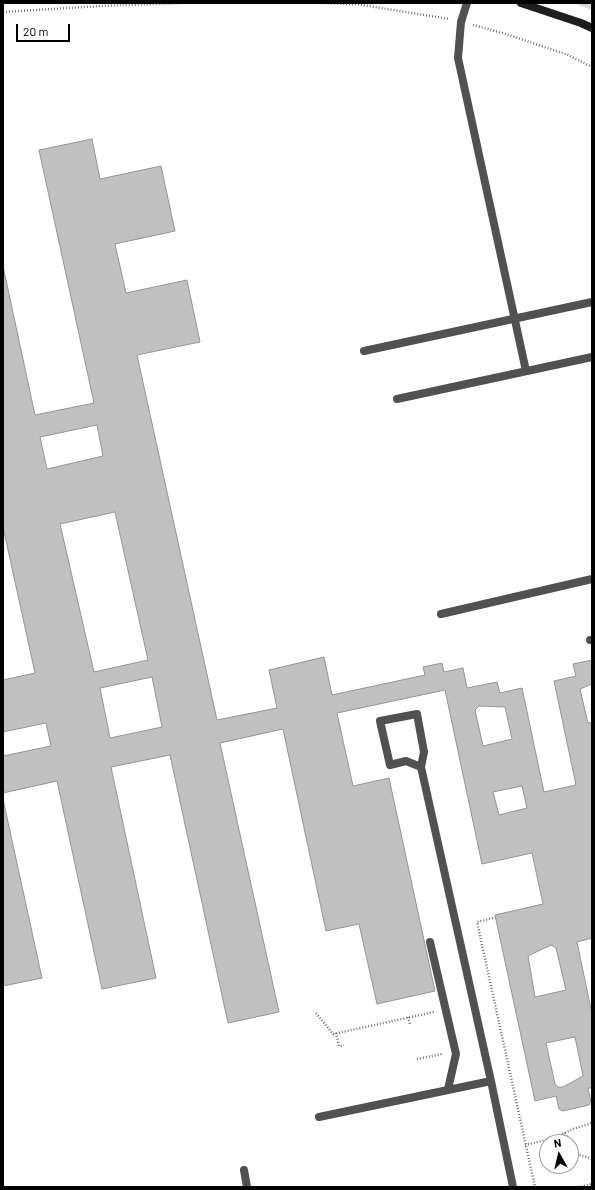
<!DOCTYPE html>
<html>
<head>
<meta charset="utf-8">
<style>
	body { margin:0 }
	#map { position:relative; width:595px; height:1190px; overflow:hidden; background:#fff; font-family:Barlow,sans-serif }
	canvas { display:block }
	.frame { position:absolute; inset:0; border:4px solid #000; pointer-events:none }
	.north { position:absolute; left:539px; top:1134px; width:40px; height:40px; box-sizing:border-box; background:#fff; border:1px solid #999; border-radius:50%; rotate:352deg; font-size:11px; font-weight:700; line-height:16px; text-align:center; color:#000 }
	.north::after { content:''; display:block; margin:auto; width:14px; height:18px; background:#000; clip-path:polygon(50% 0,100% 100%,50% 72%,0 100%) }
	.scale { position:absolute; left:16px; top:24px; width:54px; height:18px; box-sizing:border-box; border:2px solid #000; border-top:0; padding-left:5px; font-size:12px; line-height:14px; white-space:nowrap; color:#000; -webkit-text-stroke:3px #fff; paint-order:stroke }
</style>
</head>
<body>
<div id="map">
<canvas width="595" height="1190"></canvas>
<div class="frame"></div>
<div class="north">N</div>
<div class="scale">20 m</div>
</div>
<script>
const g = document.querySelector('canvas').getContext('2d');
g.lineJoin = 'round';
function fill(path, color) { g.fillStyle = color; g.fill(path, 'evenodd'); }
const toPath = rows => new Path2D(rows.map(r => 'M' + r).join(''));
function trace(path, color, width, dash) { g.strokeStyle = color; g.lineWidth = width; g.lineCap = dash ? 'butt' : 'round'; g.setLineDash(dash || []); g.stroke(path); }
fill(toPath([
	[573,3,592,3,592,10]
]), '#d8d8d8');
const building = toPath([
	[92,139,100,179,161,166,175,231,115,244,126,293,187,280,200,342,137,355,217,720,277,708,269,670,324,657,332,695,425,675,423,667,442,663,444,672,463,668,467,688,497,682,500,693,522,688,544,792,576,785,554,681,576,676,573,664,592,660,592,684,580,689,588,723,592,722,592,938,577,942,592,1014,592,1088,588,1088,591,1102,589,1105,563,1111,559,1109,556,1096,535,1101,495,915,543,904,532,853,482,864,445,690,337,713,353,786,389,778,435,991,377,1004,359,924,326,931,283,729,220,743,279,1012,228,1023,170,755,111,767,156,978,102,989,57,781,3,793,3,756,51,746,46,723,3,732,3,680,35,673,3,527,3,266,35,415,94,403,39,150,92,139],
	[97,425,103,456,47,469,40,437,97,425],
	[115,512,148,660,94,672,60,524,115,512],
	[152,677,162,727,110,738,100,688,152,677],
	[479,706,505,707,512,739,483,746,475,710,479,706],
	[522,786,527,808,499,815,493,792,522,786],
	[551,945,556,948,566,990,535,997,528,956,551,945],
	[575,1037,583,1076,563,1087,558,1087,555,1084,546,1043,575,1037],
	[3,799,42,978,3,986,3,799]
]);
fill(building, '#c0c0c0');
trace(building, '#959595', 1);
trace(toPath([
	[322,3,356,4,449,19],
	[3,12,101,6,181,3],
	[473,25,506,34,568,55,592,67],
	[493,918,477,922,535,1187],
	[316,1013,333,1034,434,1012],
	[408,1017,410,1024],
	[336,1033,339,1046,344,1046],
	[417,1059,442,1054],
	[565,1133,569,1142],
	[525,1145,554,1138,573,1129,592,1123],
	[571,1147,577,1154,592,1159],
	[578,1187,592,1184]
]), '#737373', 2.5, [1, 2]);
trace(toPath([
	[467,3,461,22,458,58,526,371],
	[364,351,592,302],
	[397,399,592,357],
	[441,614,592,579],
	[590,640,592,640],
	[421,767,406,761,390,765,380,721,417,714,424,752,421,767,491,1081],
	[430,942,456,1054,448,1089],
	[319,1117,491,1081,513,1187],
	[244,1170,247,1187]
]), '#515151', 8);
trace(toPath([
	[521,3,581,23,592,28]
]), '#1e1e1e', 8);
</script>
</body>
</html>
